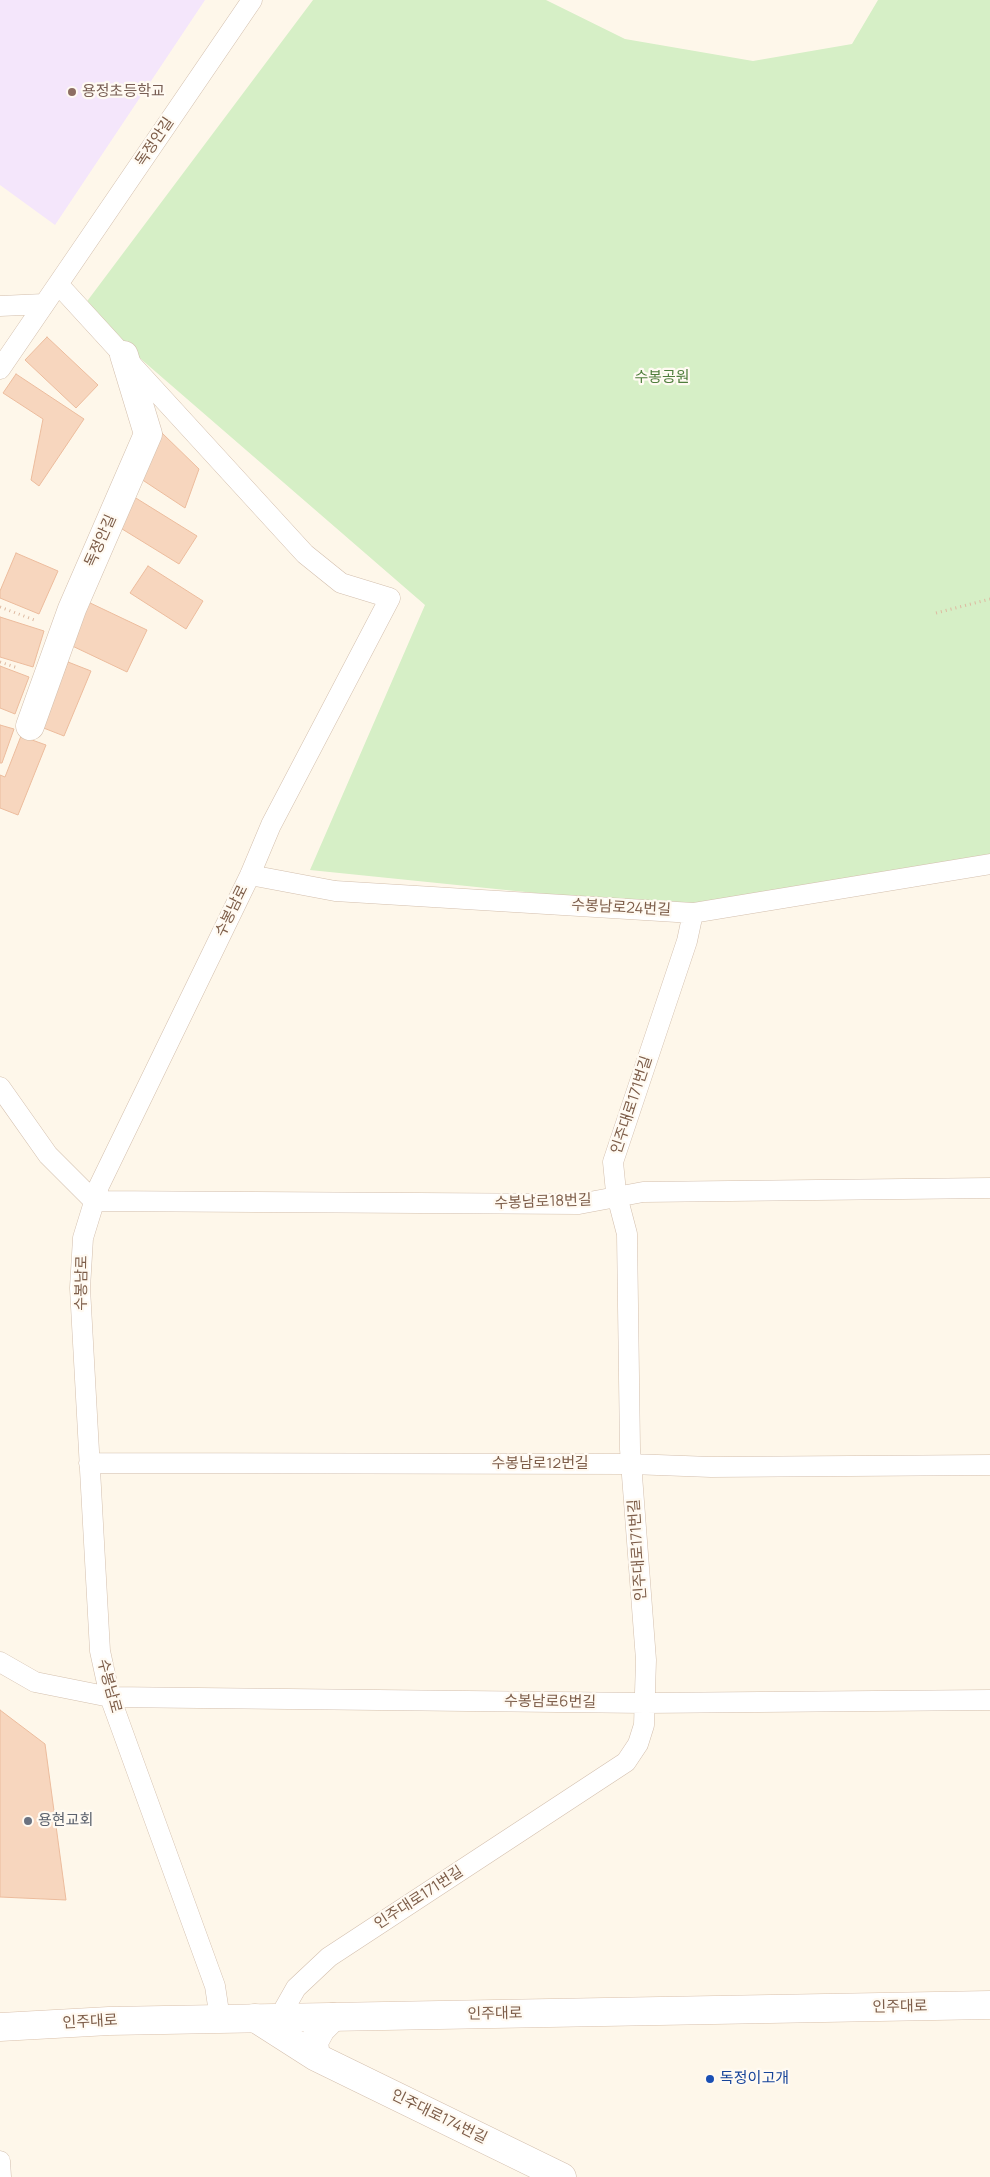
<!DOCTYPE html>
<html>
<head>
<meta charset="utf-8">
<style>
	body { margin:0 }
	canvas { display:block; background:#fef7ea }
</style>
</head>
<body>
<canvas width="990" height="2177"></canvas>
<script>
const g = document.querySelector('canvas').getContext('2d');
g.lineJoin = 'round';
function fill(path, color) { g.fillStyle = color; g.fill(path, 'evenodd'); }
const toPath = rows => new Path2D(rows.map(r => 'M' + r).join(''));
function trace(path, color, width, dash) { g.strokeStyle = color; g.lineWidth = width; g.lineCap = dash ? 'butt' : 'round'; g.setLineDash(dash || []); g.stroke(path); }
function label(font, color, halo, rows, align = 'center') {
  g.font = font + ' Manrope,"Noto Sans KR",sans-serif'; g.lineWidth = 4.5; g.setLineDash([]); g.textBaseline = 'middle'; g.strokeStyle = halo; g.fillStyle = color; for (const [text, x, y, turn = 0] of rows) {
    g.save(); g.translate(x, y); g.rotate((+turn || 0) * Math.PI / 180); g.textAlign = isNaN(turn) ? turn : align; if (halo) g.strokeText(text, 0, 0); g.fillText(text, 0, 0); g.restore();
  }
}
fill(toPath([
	[0,0,205,0,55,225,0,185]
]), '#f4e6fb');
fill(toPath([
	[313,0,546,0,625,39,753,61,852,44,878,0,990,0,990,859,692,909,310,870,425,605,82,308]
]), '#d6efc6');
const building = toPath([
	[47,337,98,385,76,408,25,360,47,337],
	[16,374,84,419,39,486,31,480,43,419,3,393,16,374],
	[162,433,199,469,185,508,138,477,162,433],
	[131,495,197,536,179,564,114,524,131,495],
	[16,553,58,571,39,614,0,598,0,591,16,553],
	[148,566,203,601,186,629,130,593,148,566],
	[86,601,147,630,127,672,66,643,86,601],
	[0,617,44,631,33,667,0,657,0,617],
	[68,662,91,671,64,736,41,727,68,662],
	[0,666,29,677,15,714,0,708,0,666],
	[0,725,14,729,2,763,0,763,0,725],
	[21,736,46,745,18,815,0,808,0,775,5,777,21,736],
	[0,1710,45,1744,66,1900,0,1897,0,1710]
]);
fill(building, '#f7d6be');
trace(building, '#ecbc9d', 1);
const lane = toPath([
	[58,284,305,554,341,583,390,598,271,825,250,875,99,1186,83,1238,80,1288,100,1651,110,1697,215,1986,220,2019],
	[0,306,44,304],
	[0,369,252,0],
	[250,875,335,891,693,913,990,864],
	[0,1087,48,1155,94,1201,579,1204,643,1192,990,1188],
	[89,1463,631,1464,711,1467,990,1465],
	[0,1662,35,1682,110,1697,645,1703,990,1700],
	[279,2018,296,1988,329,1957,626,1762,638,1744,644,1725,646,1660,630,1449,627,1234,616,1192,613,1162,687,941,693,913],
	[0,2161,1,2177]
]);
const street = toPath([
	[30,726,72,609,148,434,124,355],
	[255,2018,316,2057,314,2042,321,2029,333,2017],
	[316,2057,562,2177]
]);
const secondary = toPath([
	[0,2027,109,2021,990,2005]
]);
trace(lane, '#d3bfad', 21);
trace(street, '#d3bfad', 29);
trace(secondary, '#d9c1ac', 29);
trace(toPath([
	[0,607,37,621],
	[936,613,990,599],
	[0,662,18,668]
]), '#ddb9a0', 3, [1, 4]);
trace(lane, '#fff', 20);
trace(street, '#fff', 28);
trace(secondary, '#fff', 28);
for (const [x, y, r, color] of [
	[72,92,5,"#8d6e63"],
	[28,1821,5,"#6b7280"],
	[710,2079,5,"#1a4fb4"]
]) { const dot = new Path2D(); dot.arc(x, y, r, 0, 2 * Math.PI); g.fillStyle = color; g.fill(dot); trace(dot, '#fffaf2', 2); }
label('15px', '#785e54', '#fffaf2', [
	["용정초등학교",82,92]
], 'left');
label('15px', '#7d5d49', '#fffaf2', [
	["독정안길",155,142,-56],
	["독정안길",101,541,-66],
	["수봉남로24번길",621,908,3],
	["수봉남로",232,911,-64],
	["인주대로171번길",632,1105,-72],
	["수봉남로18번길",543,1202,-2],
	["수봉남로",82,1283,-89],
	["수봉남로12번길",540,1464],
	["인주대로171번길",638,1550,-94],
	["수봉남로",109,1686,75],
	["수봉남로6번길",550,1702,1],
	["인주대로171번길",419,1898,-33],
	["인주대로",900,2007,-1],
	["인주대로",495,2014,-1],
	["인주대로",90,2022,-3],
	["인주대로174번길",439,2117,26]
]);
label('15px', '#4f7e3c', '#fffaf2', [
	["수봉공원",662,378]
]);
label('15px', '#5b616d', '#fffaf2', [
	["용현교회",38,1821]
], 'left');
label('15px', '#164399', '#fffaf2', [
	["독정이고개",720,2079]
], 'left');
</script>
</body>
</html>
